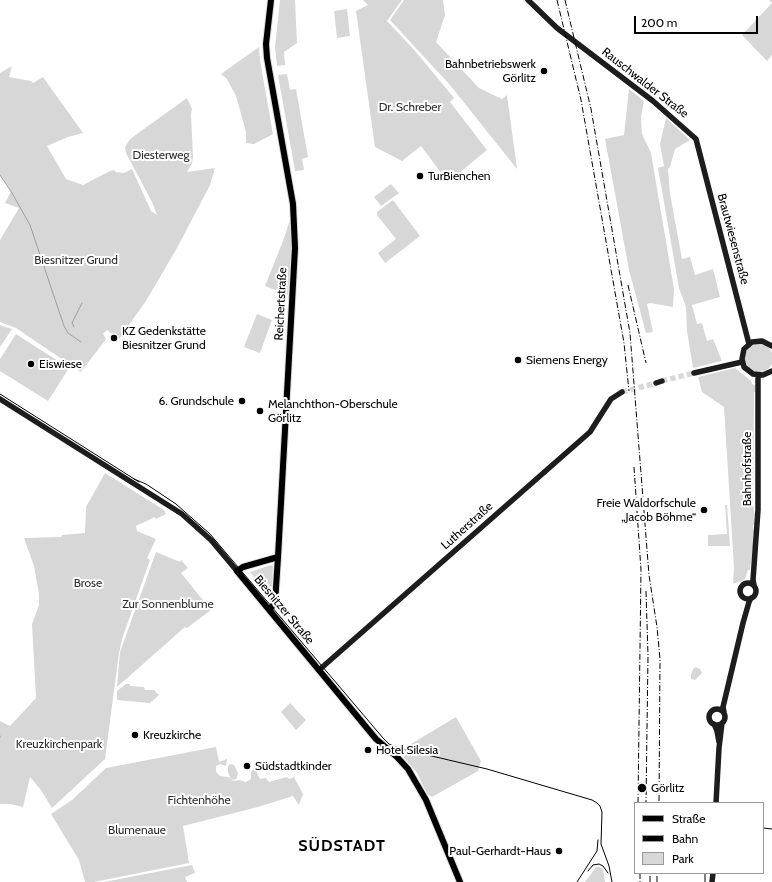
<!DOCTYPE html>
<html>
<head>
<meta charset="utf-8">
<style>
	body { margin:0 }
	#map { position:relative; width:772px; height:882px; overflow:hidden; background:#fff; font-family:Cabin,sans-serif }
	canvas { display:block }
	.legend { position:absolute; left:634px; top:802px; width:130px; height:72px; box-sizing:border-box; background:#fff; border:1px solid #999; margin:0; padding:5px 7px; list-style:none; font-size:12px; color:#000 }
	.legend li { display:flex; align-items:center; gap:8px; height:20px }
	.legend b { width:20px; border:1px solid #999 }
	.scale { position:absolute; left:634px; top:16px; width:124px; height:18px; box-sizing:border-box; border:2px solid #000; border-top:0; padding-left:5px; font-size:12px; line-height:14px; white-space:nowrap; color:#000; -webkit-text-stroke:3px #fff; paint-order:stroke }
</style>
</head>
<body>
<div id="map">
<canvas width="772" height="882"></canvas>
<ul class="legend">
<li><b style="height:5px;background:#000"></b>Straße</li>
<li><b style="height:5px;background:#000"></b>Bahn</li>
<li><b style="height:11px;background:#d7d7d7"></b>Park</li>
</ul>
<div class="scale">200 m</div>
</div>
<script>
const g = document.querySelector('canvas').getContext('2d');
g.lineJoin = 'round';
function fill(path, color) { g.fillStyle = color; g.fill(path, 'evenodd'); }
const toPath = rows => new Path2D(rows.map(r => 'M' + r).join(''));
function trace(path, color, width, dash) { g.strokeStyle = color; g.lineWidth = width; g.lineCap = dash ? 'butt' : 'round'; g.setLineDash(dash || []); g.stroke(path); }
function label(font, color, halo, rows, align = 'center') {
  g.font = font + ' Cabin,sans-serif'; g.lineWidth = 4; g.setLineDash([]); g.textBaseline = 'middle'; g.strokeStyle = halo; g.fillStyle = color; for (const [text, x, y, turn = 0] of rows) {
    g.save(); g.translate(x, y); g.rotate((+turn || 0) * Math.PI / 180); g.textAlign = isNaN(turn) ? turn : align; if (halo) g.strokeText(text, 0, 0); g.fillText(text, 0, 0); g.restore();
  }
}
fill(toPath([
	[280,0,295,0,297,43,284,52,285,65,277,66,275,47],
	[363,0,402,0,387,21,416,52,454,98,450,102,487,150,448,182,421,146,402,161,375,147,356,11,368,5],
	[404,0,443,0,445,15,436,42,479,88,502,99,507,95,517,169,450,85,390,20],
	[769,0,772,0,772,55,767,61,742,35,772,3],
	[347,9,350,36,337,38,334,11],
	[259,47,260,60,273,134,254,144,246,143,246,132,236,96,227,79,221,74],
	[12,66,9,77,31,81,33,83,43,77,83,133,68,137,47,146,66,179,83,185,110,171,114,170,116,172,124,173,132,169,151,211,157,215,152,202,126,153,125,147,130,139,187,98,192,109,191,114,193,157,192,163,187,172,215,168,210,185,177,248,146,301,119,339,107,330,103,334,106,339,81,372,16,328,0,322,0,240,19,208,5,203,11,191,0,175,0,73],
	[287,74,290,90,296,89,308,157,302,159,304,170,295,171,278,75],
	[629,89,644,101,641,117,642,134,651,153,674,289,673,307,650,303,647,304,653,332,646,333,629,270,605,139,624,135],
	[666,118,690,140,675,149,670,167,668,169,670,194,682,259,690,257,695,275,713,269,720,297,692,305,697,324,702,323,707,341,713,339,722,361,693,368,687,331,686,307,679,288,658,168,664,166,660,144],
	[391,184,399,193,381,206,374,197],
	[393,200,420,236,385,263,378,253,396,239,377,215,377,212],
	[292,220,292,247,288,295,265,286,283,241,289,223],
	[257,314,272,320,260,353,244,347],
	[0,325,12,329,0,347],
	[16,334,69,368,48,401,0,371,0,359],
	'745 358a14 14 0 1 1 28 0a14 14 0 1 1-28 0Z',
	[735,368,751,381,752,384,755,385,755,392,754,392,753,504,755,516,754,516,755,525,753,525,754,534,753,534,753,540,754,540,750,570,748,570,745,579,737,583,733,583,734,568,724,407,702,392,698,377],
	[105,473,164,510,166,514,156,519,155,517,136,526,137,531,156,539,147,558,150,560,122,639,119,653,105,759,52,808,41,790,30,777,23,807,10,804,0,804,0,721,10,726,36,698,32,624,39,605,39,594,34,566,24,538,61,537,62,535,85,533,86,507],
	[725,505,727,505,730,546,708,546,708,535,727,534],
	[156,552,180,562,181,560,188,568,181,573,211,610,187,628,185,627,117,687,120,652],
	[271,565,273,567,272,586,270,586,270,590,272,590,271,598,250,572],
	[696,667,700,669,702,673,695,680,691,679,691,675,693,669],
	[126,684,130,684,130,686,144,687,145,690,154,690,159,695,150,703,117,700,117,691],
	[290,703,306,720,296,730,281,712],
	[456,717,481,761,478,771,432,797,427,794,417,773,403,756,406,747],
	[216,747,219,762,227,759,226,766,220,764,216,766,216,772,220,776,228,777,234,781,239,780,246,782,251,779,251,773,253,769,260,767,257,773,260,779,266,778,269,782,287,777,289,779,294,777,303,794,299,805,293,796,258,807,183,826,189,863,94,882,85,882,79,860,51,814,72,800,106,768],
	[230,764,234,765,238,773,237,778,234,780,230,778,228,772,228,766],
	[192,865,195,873,185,877,187,882,104,882],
	[596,867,599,867,603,869,605,882,585,882]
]), '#d7d7d7');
trace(toPath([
	[0,175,12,193,30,225,64,326,68,333,81,342],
	[74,327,72,323,82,303],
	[0,736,0,737]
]), '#9e9e9e', 1);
trace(toPath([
	[662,381,694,373],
	[622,392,656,383]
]), '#d9d9d9', 5.5, [5.5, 3]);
const primary = toPath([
	[278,557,243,567,237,571,376,739,397,757,408,769,426,800,460,882],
	[270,609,275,603,278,557,295,248,293,204,267,58,266,44,271,0]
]);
trace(primary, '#dbdbdb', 8);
trace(toPath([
	[528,0,557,28,653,101,696,139,749,344],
	[772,346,762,341,752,342,744,349,742,359,744,367,753,374,763,375,772,371],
	[694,373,742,362],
	[656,383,662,381],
	[0,399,182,514,211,540,237,571],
	'740 591a8 8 0 1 1 16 0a8 8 0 1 1-16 0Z',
	[754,585,753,580,758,510,758,376],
	[319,670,590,432,611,399,622,392],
	'709 717a8 8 0 1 1 16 0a8 8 0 1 1-16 0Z',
	[724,712,723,707,743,623,749,602,751,598],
	[714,724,717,731,719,742],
	[716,803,719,748,722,723],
	[712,882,713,873]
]), '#1d1d1d', 5.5);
trace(primary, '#000', 6);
trace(toPath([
	[0,394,139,482],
	[134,479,146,484,176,504,210,534,383,738,389,744,402,749,487,769,592,800,597,803,600,806,602,812,601,844,609,866,612,882],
	[763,828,772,829],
	[588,871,593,865,599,864,603,866,608,873],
	[577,882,597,851,598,840],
	[705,882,705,873]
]), '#000', 1);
trace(toPath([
	[557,0,581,100,624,343,629,391],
	[565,0,591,109,630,333,649,575,657,627,660,659,659,803],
	[628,285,646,363],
	[634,467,641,570,638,803],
	[646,591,648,655,646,803],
	[640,873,640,882],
	[650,882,650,873],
	[657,882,657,873]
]), '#000', 1, [6, 2, 1, 2]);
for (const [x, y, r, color] of [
	[544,71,4,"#000"],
	[420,176,4,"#000"],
	[114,338,4,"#000"],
	[518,360,4,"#000"],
	[31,364,4,"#000"],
	[242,401,4,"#000"],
	[260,411,4,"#000"],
	[704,510,4,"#000"],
	[135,735,4,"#000"],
	[368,750,4,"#000"],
	[247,766,4,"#000"],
	[642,788,5,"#000"],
	[559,851,4,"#000"]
]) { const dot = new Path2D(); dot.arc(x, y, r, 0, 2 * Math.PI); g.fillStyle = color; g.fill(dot); trace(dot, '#fff', 1.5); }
label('12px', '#000', '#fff', [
	["Bahnbetriebswerk",536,64,"right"],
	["Görlitz",536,78,"right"],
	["TurBienchen",428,176],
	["KZ Gedenkstätte",122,331],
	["Biesnitzer Grund",122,345],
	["Siemens Energy",526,360],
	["Eiswiese",39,364],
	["6. Grundschule",234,401,"right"],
	["Melanchthon-Oberschule",268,404],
	["Görlitz",268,418],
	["Freie Waldorfschule",696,503,"right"],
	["„Jacob Böhme“",696,517,"right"],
	["Kreuzkirche",143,735],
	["Hotel Silesia",376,750],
	["Südstadtkinder",255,766],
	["Görlitz",651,788],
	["Paul-Gerhardt-Haus",551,851,"right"]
], 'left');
label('12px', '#000', '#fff', [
	["Rauschwalder Straße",645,83,38],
	["Brautwiesenstraße",733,239,75],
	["Reichertstraße",281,304,-87],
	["Bahnhofstraße",747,469,-90],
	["Lutherstraße",467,526,-42],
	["Biesnitzer Straße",284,610,50]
]);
label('12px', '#2e2e2e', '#fff', [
	["Dr. Schreber",410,107],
	["Diesterweg",161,155],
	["Biesnitzer Grund",76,260],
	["Brose",88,583],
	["Zur Sonnenblume",168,604],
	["Kreuzkirchenpark",59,744],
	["Fichtenhöhe",199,800],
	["Blumenaue",137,830]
]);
g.letterSpacing = '1px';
label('bold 16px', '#000', '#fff', [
	["SÜDSTADT",342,846]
]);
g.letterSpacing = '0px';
</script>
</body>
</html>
